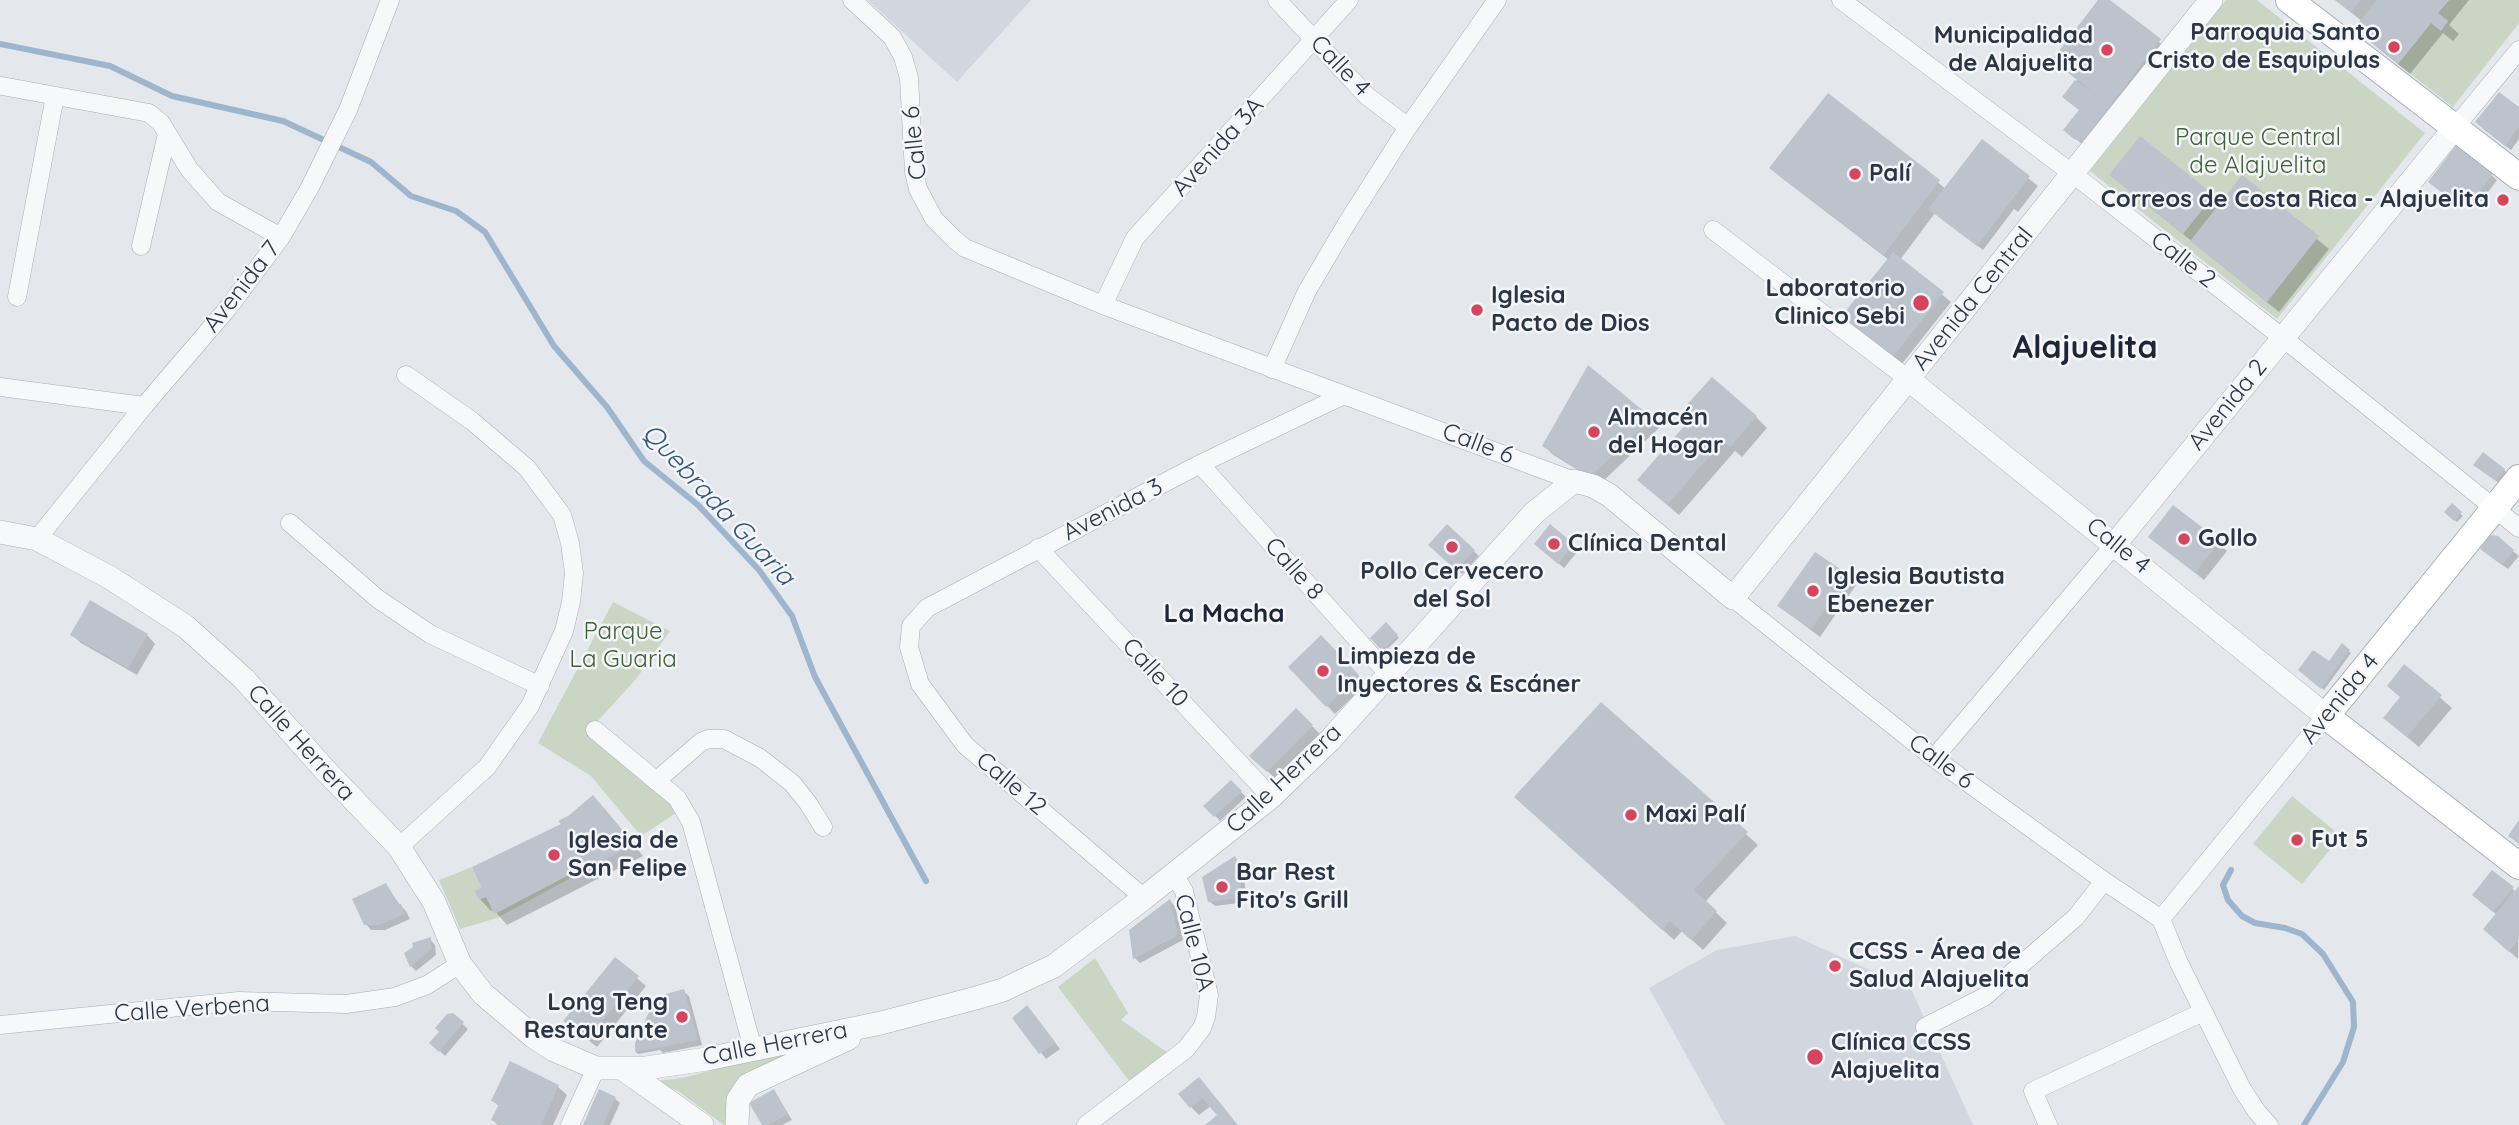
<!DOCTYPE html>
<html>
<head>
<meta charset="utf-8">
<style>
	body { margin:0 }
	canvas { display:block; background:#e4e7ec }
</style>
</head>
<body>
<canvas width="2519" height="1125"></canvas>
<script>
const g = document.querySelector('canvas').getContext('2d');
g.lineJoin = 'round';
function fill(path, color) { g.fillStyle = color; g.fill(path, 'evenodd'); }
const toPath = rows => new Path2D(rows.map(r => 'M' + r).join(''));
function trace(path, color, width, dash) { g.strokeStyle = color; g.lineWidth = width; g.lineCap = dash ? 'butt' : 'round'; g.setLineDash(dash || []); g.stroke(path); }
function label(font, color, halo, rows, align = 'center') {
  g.font = font + ' Quicksand,sans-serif'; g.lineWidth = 5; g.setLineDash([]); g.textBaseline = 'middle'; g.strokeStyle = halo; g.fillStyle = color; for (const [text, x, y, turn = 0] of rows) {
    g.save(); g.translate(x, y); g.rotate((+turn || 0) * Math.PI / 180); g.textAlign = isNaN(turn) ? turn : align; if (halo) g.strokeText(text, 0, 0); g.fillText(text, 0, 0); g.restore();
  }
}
fill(toPath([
	[868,0,1031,0,957,82],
	[1795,936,1911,989,1973,1125,1725,1125,1649,988,1717,950]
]), '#d2d6de');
fill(toPath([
	[2226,0,2257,0,2425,133,2277,319,2090,171],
	[2449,0,2519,0,2519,23,2453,107,2398,64,2431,23,2441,30,2448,21,2438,13],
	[613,602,670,631,636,679,586,734,679,811,641,836,591,776,538,743],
	[2292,796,2341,836,2302,884,2253,844],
	[472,867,481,887,474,891,479,900,486,897,495,914,580,869,582,872,497,918,460,929,439,880],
	[1095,958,1128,1013,1121,1020,1167,1052,1130,1082,1058,987],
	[846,1036,745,1080,729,1125,724,1125,678,1091,650,1082,682,1078]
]), '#c9d6c4');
fill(toPath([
	[2100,0,2107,0,2171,52,2082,144,2071,135,2081,111,2064,97,2077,80,2054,60],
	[2335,0,2469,0,2449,25,2459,34,2453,41,2443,33,2410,74,2368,40,2356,28,2362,21],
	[1828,95,1946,189,1983,142,2038,186,2018,212,2014,209,1983,250,1935,213,1900,260,1951,302,1901,365,1851,327,1889,260,1783,179,1771,168],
	[2519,109,2519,139,2511,150,2482,128],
	[2460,142,2488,165,2485,170,2497,180,2479,204,2466,194,2458,204,2435,187],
	[2242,178,2329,249,2279,312,2120,183,2213,197,2221,205],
	[1589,367,1659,428,1600,484,1552,454,1544,445],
	[1756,417,1767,428,1742,457,1735,451,1679,515,1651,491],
	[2481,470,2504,470,2509,475,2502,485],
	[2452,506,2463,516,2457,522,2446,512],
	[2173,507,2227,551,2204,580,2150,537],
	[1447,526,1479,556,1462,574,1430,544],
	[1551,527,1578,551,1564,568,1542,549],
	[2497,538,2519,556,2508,569,2487,554],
	[1848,576,1856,585,1820,637,1779,606],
	[1386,625,1399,638,1385,651,1373,638],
	[72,635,147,635,155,644,137,675,81,643],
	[1321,637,1366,684,1335,714,1290,667],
	[2342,646,2351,653,2324,690,2300,670,2329,664],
	[2405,667,2452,708,2419,747,2397,729],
	[1601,704,1758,845,1705,902,1727,923,1703,950,1682,931,1674,940,1527,808],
	[1296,710,1320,734,1276,779,1251,756],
	[1231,782,1246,797,1220,821,1206,806],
	[604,808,643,856,507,925,494,910,491,911,480,899],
	[1235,859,1243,869,1247,902,1215,906,1209,901],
	[2492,872,2516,892,2519,889,2518,959,2494,938,2497,915,2479,900],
	[386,885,400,905,406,911,410,919,385,930,371,930,366,924],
	[1170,901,1175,906,1183,940,1140,963,1135,958,1131,931],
	[430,939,435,945,436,955,416,971,411,966,406,953],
	[615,959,646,986,597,1047,574,1029],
	[683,991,689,996,702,1045,663,1053,660,1050,638,1054,636,1052],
	[1032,1013,1060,1049,1046,1059,1014,1018],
	[453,1015,468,1029,445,1056,432,1043],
	[1199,1079,1237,1125,1208,1125,1219,1115,1211,1106,1199,1115,1191,1107],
	[558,1087,567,1095,553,1125,498,1125,493,1120,500,1107,493,1101],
	[774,1091,792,1120,782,1125,764,1125],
	[614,1098,620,1103,610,1125,585,1125]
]), '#0003');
trace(toPath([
	[0,44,110,66,172,96,283,121,371,162,411,196,456,211,485,232,554,346,607,407,644,461,698,505,759,570,792,616,815,677,926,881],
	[2231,870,2223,885,2228,900,2242,916,2255,923,2285,928,2302,934,2323,954,2353,1002,2354,1027,2343,1062,2304,1125]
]), '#9eb6cd', 6);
fill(toPath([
	[2098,0,2110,0,2161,39,2083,141,2074,139,2063,130,2079,110,2062,97,2075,80,2097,95,2052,60],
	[2335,0,2361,0,2351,12],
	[2377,0,2449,0,2438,13,2448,21,2441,31,2431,23,2398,64,2354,28],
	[2499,92,2519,107,2519,127,2505,146,2475,122],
	[1828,93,1940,180,1884,255,1769,168],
	[2140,136,2214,195,2183,234,2109,175],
	[1982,139,2030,176,1977,246,1928,209],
	[2460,140,2484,159,2480,164,2493,174,2473,200,2460,190,2452,200,2428,182],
	[2242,175,2319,236,2267,302,2190,241],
	[1893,252,1944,292,1892,358,1840,318],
	[1588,365,1652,418,1590,477,1542,446],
	[1712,377,1757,416,1730,447,1723,441,1667,505,1637,480,1693,416,1684,408],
	[2483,452,2505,469,2496,481,2473,465],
	[2452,503,2462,512,2454,521,2444,512],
	[2173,505,2220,541,2195,573,2148,537],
	[1447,524,1475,550,1456,570,1428,545],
	[1550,524,1574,544,1558,564,1534,544],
	[2490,535,2498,536,2514,550,2502,565,2480,549],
	[1815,552,1849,575,1811,629,1777,606],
	[90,600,148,634,128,668,70,635],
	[1386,622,1398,635,1382,651,1370,638],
	[1321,635,1359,675,1326,707,1288,667],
	[2342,643,2350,650,2321,689,2298,670,2313,650,2329,661],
	[2404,664,2442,695,2407,737,2383,718,2400,697,2387,686],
	[1601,702,1748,832,1694,890,1717,911,1691,940,1670,921,1662,930,1514,797],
	[1296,708,1313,725,1267,772,1249,756],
	[1231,780,1242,791,1214,817,1203,806],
	[593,795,634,844,582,872,580,869,494,914,486,897,479,900,474,891,481,887,472,867,561,824,558,821,568,816],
	[2519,820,2519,844,2508,836],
	[1235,856,1238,862,1242,897,1208,902,1202,877],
	[2492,870,2514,887,2493,912,2472,895],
	[386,883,398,904,401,904,405,914,379,925,364,925,352,899],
	[2519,886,2519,939,2509,952,2483,929],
	[1170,899,1178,935,1133,959,1129,930],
	[431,937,431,949,410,967,404,953,413,947,412,943],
	[615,957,639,976,587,1040,563,1021],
	[684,989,698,1040,635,1052,635,1043,649,1012,666,994],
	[1027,1005,1056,1043,1039,1054,1012,1018],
	[453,1013,464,1022,439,1052,429,1043,439,1032,435,1028,447,1014],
	[510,1061,559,1085,541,1125,500,1125,491,1120,499,1104,491,1101],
	[1199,1077,1238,1125,1205,1125,1217,1115,1202,1098,1190,1108,1178,1094],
	[599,1089,616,1097,603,1125,583,1125],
	[774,1089,788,1114,768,1125,762,1125,749,1103]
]), '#bdc3cc');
const minor = toPath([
	[852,0,892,37,903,57,909,78,914,172,918,189,934,219,954,239,965,248,1103,305,1574,481],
	[1277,0,1367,96,1408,127],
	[1841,0,2073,174,2283,338,2519,528],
	[2,86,149,113,161,123,189,169,218,202,281,237],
	[2456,126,2519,50],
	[1713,230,1908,379],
	[141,246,167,134],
	[17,297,55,96],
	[1103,305,1135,238,1349,0],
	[1272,369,1307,291,1347,223,1408,127,1497,0],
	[0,387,144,406],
	[1200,464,1388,674],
	[290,523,378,599,430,634,540,686],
	[37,539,144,406,228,308,281,237,309,189,348,110,390,0],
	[1038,548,1271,797],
	[1733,598,1934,758,2104,881,2161,919],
	[595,730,677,798,691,822,753,1049],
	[1934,758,2115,544],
	[656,781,701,742,708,739,724,739,760,758,792,783,808,803,823,827],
	[399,847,487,767,530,706,564,631,571,602,574,573,570,543,562,515,527,468,472,421,406,375],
	[1144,898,965,745,920,684,909,647,911,626,927,608,1200,464,1342,396],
	[2161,919,2326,716],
	[2161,919,2179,963,2242,1089,2257,1112,2269,1125],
	[0,1025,239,1001,346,1004,395,997,427,985,460,964],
	[1925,1027,1984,997,2076,917,2104,881],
	[570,1125,596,1068],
	[1086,1125,1186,1049,1202,1028,1206,1017,1209,995,1184,891,1174,875],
	[2048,1125,2033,1091,2203,1012]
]);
const tertiary = toPath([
	[1908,379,2326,716],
	[0,532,37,539,109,577,185,626,244,679,325,770,399,847,434,902,460,964,483,994,534,1037,554,1050,596,1068,646,1068,707,1059,881,1023,976,998,1003,990,1026,979,1054,966,1144,898,1271,797,1330,740,1534,513,1574,481,1593,486,1609,495,1733,598,2211,0],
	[2115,544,2456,126],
	[623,1069,702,1125],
	[737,1125,738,1100,748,1085,849,1038]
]);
const secondary = toPath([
	[2289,0,2519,177],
	[2519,478,2326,716,2519,866]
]);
trace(minor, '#a8aeb7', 19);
trace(tertiary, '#a8aeb7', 24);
trace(secondary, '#a8aeb7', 28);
trace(minor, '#f7f8fa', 18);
trace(tertiary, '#f7f8fa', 23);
trace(secondary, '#fff', 26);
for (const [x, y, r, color] of [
	[2394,47,7,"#d5455e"],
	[2107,50,7,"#d5455e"],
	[1855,174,7,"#d5455e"],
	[2503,200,7,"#d5455e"],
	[1921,303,9,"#d5455e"],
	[1477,310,7,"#d5455e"],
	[1594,432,7,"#d5455e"],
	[2184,539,7,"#d5455e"],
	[1554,544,7,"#d5455e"],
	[1452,547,7,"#d5455e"],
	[1813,591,7,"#d5455e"],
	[1323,671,7,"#d5455e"],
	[1631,815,7,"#d5455e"],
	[2297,840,7,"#d5455e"],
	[554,855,7,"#d5455e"],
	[1222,887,7,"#d5455e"],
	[1835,966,7,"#d5455e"],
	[682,1017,7,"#d5455e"],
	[1815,1057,9,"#d5455e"]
]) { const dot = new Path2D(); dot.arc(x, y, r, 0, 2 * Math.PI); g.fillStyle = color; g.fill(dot); trace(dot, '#f4f6f9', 2.5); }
label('bold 24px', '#2a3545', '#f4f6f9', [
	["Parroquia Santo",2380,33,"right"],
	["Cristo de Esquipulas",2380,61,"right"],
	["Municipalidad",2093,36,"right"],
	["de Alajuelita",2093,64,"right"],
	["Palí",1869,174],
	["Correos de Costa Rica - Alajuelita",2489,200,"right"],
	["Laboratorio",1905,289,"right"],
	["Clinico Sebi",1905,317,"right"],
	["Iglesia",1491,296],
	["Pacto de Dios",1491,324],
	["Almacén",1608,418],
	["del Hogar",1608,446],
	["Gollo",2198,539],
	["Clínica Dental",1568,544],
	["Pollo Cervecero",1452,572,"center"],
	["del Sol",1452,600,"center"],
	["Iglesia Bautista",1827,577],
	["Ebenezer",1827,605],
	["Limpieza de",1337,657],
	["Inyectores & Escáner",1337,685],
	["Maxi Palí",1645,815],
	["Fut 5",2311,840],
	["Iglesia de",568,841],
	["San Felipe",568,869],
	["Bar Rest",1236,873],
	["Fito's Grill",1236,901],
	["CCSS - Área de",1849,952],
	["Salud Alajuelita",1849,980],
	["Long Teng",668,1003,"right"],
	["Restaurante",668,1031,"right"],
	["Clínica CCSS",1831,1043],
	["Alajuelita",1831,1071]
], 'left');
label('24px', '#2a3545', '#f4f6f9', [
	["Calle 4",1340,66,46],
	["Calle 6",915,143,-96],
	["Avenida 3A",1218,147,-48],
	["Calle 2",2183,260,38],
	["Avenida 7",242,287,-52],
	["Avenida Central",1973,299,-51],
	["Avenida 2",2228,405,-51],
	["Calle 6",1478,444,21],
	["Avenida 3",1113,510,-27],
	["Calle 4",2118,546,39],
	["Calle 8",1294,569,48],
	["Calle 10",1155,673,47],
	["Avenida 4",2340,699,-51],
	["Calle Herrera",301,743,48],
	["Calle 6",1941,762,37],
	["Calle Herrera",1284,779,-43],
	["Calle 12",1011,784,40],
	["Calle 10A",1194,943,76],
	["Calle Verbena",192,1009,-4],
	["Calle Herrera",775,1044,-11]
]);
label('24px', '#406237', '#f4f6f9', [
	["Parque Central",2258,138],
	["de Alajuelita",2258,166],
	["Parque",623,632],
	["La Guaria",623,660]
]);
label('italic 26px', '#32557c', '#f4f6f9', [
	["Quebrada Guaria",718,505,47]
]);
label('bold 26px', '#1c2636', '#f4f6f9', [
	["La Macha",1224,614]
]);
label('bold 32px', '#1c2636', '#f4f6f9', [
	["Alajuelita",2085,348]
]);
</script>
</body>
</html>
